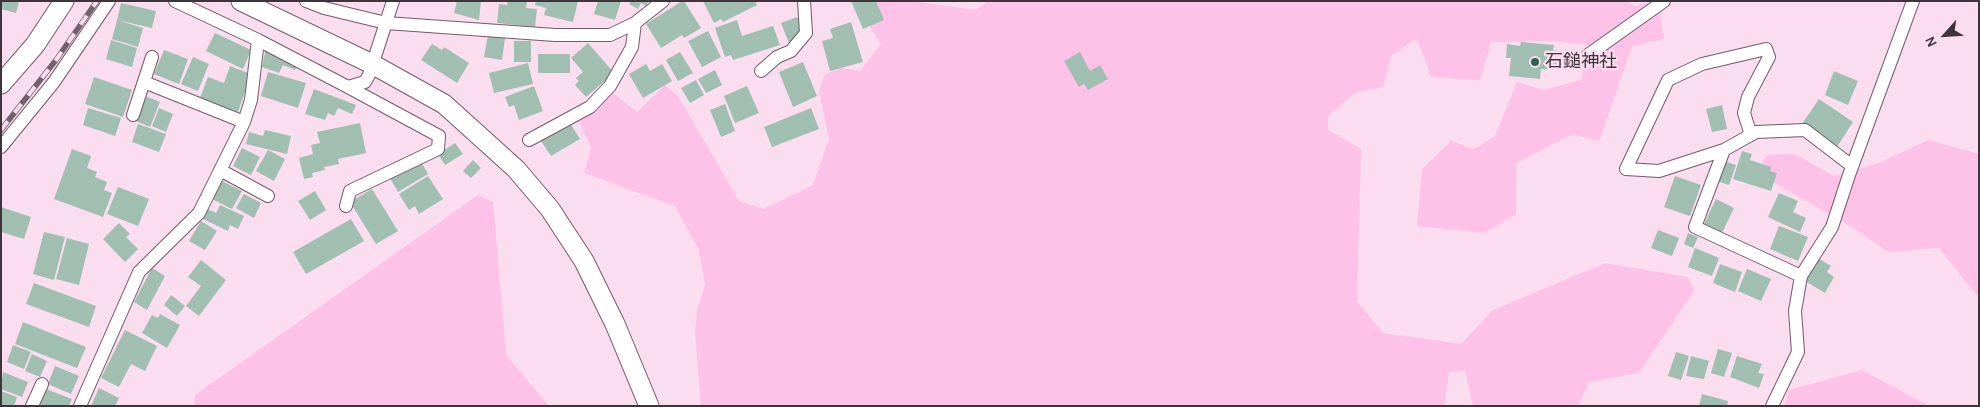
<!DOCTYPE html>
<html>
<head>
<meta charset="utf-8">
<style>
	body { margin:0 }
	#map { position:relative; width:1980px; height:407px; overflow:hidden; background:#faddef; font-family:Karla,sans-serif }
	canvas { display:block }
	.frame { position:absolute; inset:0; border:2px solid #3f343b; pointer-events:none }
	.north { position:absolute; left:1920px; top:10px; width:50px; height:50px; -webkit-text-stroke:4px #faddef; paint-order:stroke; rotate:244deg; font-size:14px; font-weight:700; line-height:20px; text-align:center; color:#3f343b }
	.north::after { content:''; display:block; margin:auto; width:18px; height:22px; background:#3f343b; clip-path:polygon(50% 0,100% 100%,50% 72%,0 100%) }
</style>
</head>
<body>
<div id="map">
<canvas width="1980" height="407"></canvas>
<div class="frame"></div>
<div class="north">N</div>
</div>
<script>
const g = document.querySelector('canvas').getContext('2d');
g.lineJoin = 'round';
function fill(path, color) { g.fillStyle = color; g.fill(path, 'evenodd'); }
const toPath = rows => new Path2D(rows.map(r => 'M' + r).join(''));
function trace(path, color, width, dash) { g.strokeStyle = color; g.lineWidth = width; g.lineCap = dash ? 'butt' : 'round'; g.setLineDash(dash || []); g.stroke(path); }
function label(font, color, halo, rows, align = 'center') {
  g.font = font + ' Karla,"Noto Sans JP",sans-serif'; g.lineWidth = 4.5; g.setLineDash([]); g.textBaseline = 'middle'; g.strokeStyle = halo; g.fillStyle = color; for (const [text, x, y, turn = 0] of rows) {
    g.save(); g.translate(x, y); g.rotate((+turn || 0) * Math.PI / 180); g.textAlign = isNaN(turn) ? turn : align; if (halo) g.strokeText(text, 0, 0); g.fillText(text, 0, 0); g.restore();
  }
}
fill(toPath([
	[879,1,912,1,975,10,988,1,1626,1,1635,6,1658,1,1664,39,1632,46,1599,141,1573,134,1516,163,1516,214,1484,233,1417,226,1422,169,1451,141,1474,149,1495,136,1517,82,1544,90,1581,80,1589,45,1556,41,1491,42,1480,80,1431,77,1417,38,1391,56,1383,87,1355,93,1328,116,1328,130,1361,149,1357,301,1383,333,1461,344,1493,310,1605,263,1688,277,1694,291,1639,373,1589,382,1578,406,1473,406,1465,371,1449,372,1444,406,701,406,695,333,697,311,705,285,699,250,675,206,584,173,591,148,576,114,604,86,637,112,665,85,678,96,739,201,764,209,813,185,829,139,819,91,825,74,842,68,860,71,881,44,870,27,871,8],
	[1928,140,1979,154,1979,298,1939,248,1888,252,1852,227,1756,172,1767,155,1795,154,1834,176,1879,163],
	[478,195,493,202,506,355,549,406,194,406,195,395],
	[1862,370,1929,406,1784,406,1789,390]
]), '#fec1e8');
fill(toPath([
	[1,1,19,1,16,13,1,9],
	[457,1,481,1,479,20,454,13],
	[508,1,527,1,526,8,537,9,535,27,497,23,499,4,507,5],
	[536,1,578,1,573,22,544,15,546,8,535,5],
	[598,1,621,1,615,20,594,14],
	[631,1,649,1,646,6,641,3,638,9,629,4],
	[682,1,684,1,701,28,684,38,682,35,661,48,646,24],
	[703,1,755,1,757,5,723,22,721,19,714,23],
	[851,1,876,1,884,20,863,29],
	[121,3,156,11,152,28,117,20],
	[797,17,802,26,795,40,789,43,781,23],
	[117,20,143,28,138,47,112,39],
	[737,20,742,36,773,26,780,45,733,60,731,55,725,57,715,28],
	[851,22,863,62,830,71,822,41,833,38,830,29],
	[708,31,721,57,702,67,688,41],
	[215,33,251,50,243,69,206,51],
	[488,35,505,38,502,60,484,57],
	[111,40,137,48,132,67,106,59],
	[514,41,531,41,531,62,514,62],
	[1521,42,1554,45,1553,50,1560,51,1558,66,1553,65,1553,70,1541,69,1540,79,1509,76,1511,58,1506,58,1507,44,1520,46],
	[588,43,614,73,586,97,575,85,579,81,576,78,583,72,571,58],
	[432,44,442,50,444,47,469,63,457,83,421,60],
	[266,48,298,64,295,70,283,65,279,73,262,67],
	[164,50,188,59,179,84,154,74],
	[680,52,693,73,678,81,666,60],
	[1080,52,1090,71,1100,65,1108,79,1088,90,1084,84,1079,87,1064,61],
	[538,54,570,54,570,73,538,73],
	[193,57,209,64,198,91,181,84],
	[803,62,817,96,793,107,779,72],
	[528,63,533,84,494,93,489,73],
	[646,64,650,71,662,64,672,81,643,98,629,74],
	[230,66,251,74,238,112,200,98,208,77,224,83],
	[715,70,722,85,706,93,698,79],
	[1834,71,1858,81,1848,105,1825,95],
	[268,72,306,83,298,108,261,96],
	[94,77,132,90,123,117,85,104],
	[696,80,704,95,690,103,681,88],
	[534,86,543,111,519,120,514,105,509,107,505,97],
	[747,86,759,113,735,123,724,96],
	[314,89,356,105,352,114,338,108,334,116,328,113,325,120,305,114],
	[145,96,160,102,150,127,136,121],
	[1819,99,1853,122,1837,147,1802,124],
	[725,104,735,131,721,137,710,110],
	[1722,105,1727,129,1712,132,1706,109],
	[88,108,121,118,115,136,83,125],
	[159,108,173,114,166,132,152,126],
	[811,108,819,129,772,147,764,127],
	[360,123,366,153,338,159,339,164,324,167,325,170,312,173,313,177,304,179,299,158,313,154,311,145,320,143,317,132],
	[570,123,580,139,551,156,541,141],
	[138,124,166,134,159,152,132,142],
	[265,130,291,136,287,154,246,144,249,132,263,136],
	[455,143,463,154,445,165,438,154],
	[242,148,260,157,251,175,233,166],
	[72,149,91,156,87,168,97,172,95,177,107,182,104,190,112,193,103,217,54,199],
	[268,150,285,159,274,181,256,171],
	[1742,151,1752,154,1750,160,1771,167,1770,171,1777,173,1771,191,1733,179],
	[420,160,428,174,398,192,390,178],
	[473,160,481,168,471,178,463,171],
	[1724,161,1736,165,1729,185,1717,181],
	[428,176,443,199,419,214,415,206,409,210,399,194],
	[1675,176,1701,185,1690,216,1664,207],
	[222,181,242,191,232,209,212,199],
	[118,187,149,199,138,226,107,214],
	[372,189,398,231,376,244,350,202],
	[315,191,326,210,310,220,298,201],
	[1779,193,1798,201,1793,212,1806,218,1800,232,1768,217],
	[244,194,261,203,254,218,236,208],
	[1716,199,1734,208,1722,233,1704,224],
	[220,205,244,216,238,229,230,225,228,231,203,219,208,209,216,213],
	[1,207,31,217,24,239,1,232],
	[351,219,364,241,306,274,293,252],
	[201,221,217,231,205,250,189,241],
	[119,223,130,234,126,237,138,249,125,262,103,239],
	[1779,226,1808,237,1798,261,1770,249],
	[1658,230,1679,238,1672,256,1651,248],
	[44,232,65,237,54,280,33,274],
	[1688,233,1698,237,1693,248,1684,244],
	[67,238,89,244,79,285,56,279],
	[1695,248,1719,258,1712,276,1688,267],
	[1818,258,1831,266,1827,272,1834,277,1825,293,1805,281],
	[201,260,226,280,199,316,186,306,201,286,188,277],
	[1720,264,1742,272,1735,292,1713,283],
	[152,268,165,276,147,310,134,302],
	[1747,269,1771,279,1761,301,1738,291],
	[34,283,96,306,89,327,26,304],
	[171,295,185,306,177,316,164,305],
	[160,314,180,325,167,348,142,333,152,315,158,318],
	[23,322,86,347,77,368,15,344],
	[125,330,157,346,145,371,131,364,119,387,101,378],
	[13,345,31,352,24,369,7,362],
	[1718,349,1732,353,1724,377,1711,373],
	[1676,352,1689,356,1681,380,1668,376],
	[32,354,47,361,40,377,25,371],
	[1691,356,1709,361,1704,379,1686,376],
	[1737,356,1762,364,1758,373,1764,374,1759,388,1730,377],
	[55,366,79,376,71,394,48,384],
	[3,372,28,382,22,397,1,389],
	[99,388,119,398,115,406,91,406],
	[46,389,72,399,69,406,40,405],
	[1,391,17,397,14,406,1,406],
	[1702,394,1728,401,1727,406,1699,406]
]), '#a0bfb0');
const street = toPath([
	[175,1,258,40,348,87,365,82,369,75,393,1],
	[306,1,324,8,386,23,555,35,610,35,635,23,663,1],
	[1588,55,1664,1],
	[761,71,777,57,791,51,806,33,804,1],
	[144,82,244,122],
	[133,115,152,57],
	[1751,135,1744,113,1748,97,1769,57,1766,49,1702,64,1668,80,1626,169,1659,171,1724,150,1756,132,1805,130,1852,166],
	[529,140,590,107,610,86,632,47,635,23],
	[1,147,54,82,109,1],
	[1724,150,1695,227,1801,276,1832,227,1849,175,1913,1],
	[220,170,268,196],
	[346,206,350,191,438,149,439,136,348,87],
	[32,406,42,384],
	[80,406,139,272,199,213,244,122,251,100,258,40],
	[1772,406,1798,352,1795,311,1801,276]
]);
const secondary = toPath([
	[241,1,372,64,444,104,516,169,550,209,584,261,615,324,649,406],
	[1,84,35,45,64,1]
]);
trace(street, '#735a69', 14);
trace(secondary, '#735a69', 21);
trace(street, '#fff', 12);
trace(secondary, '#fff', 19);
const rail = toPath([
	[1,130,56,60,97,1]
]);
trace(rail, '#72626c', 5.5);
trace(rail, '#faddef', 4, [11]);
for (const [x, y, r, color] of [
	[1535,62,5,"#2c654d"]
]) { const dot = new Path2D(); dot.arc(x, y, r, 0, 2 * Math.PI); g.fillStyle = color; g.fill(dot); trace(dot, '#faddef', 2); }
label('18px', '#3f343b', '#faddef', [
	["石鎚神社",1545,62]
], 'left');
</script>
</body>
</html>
